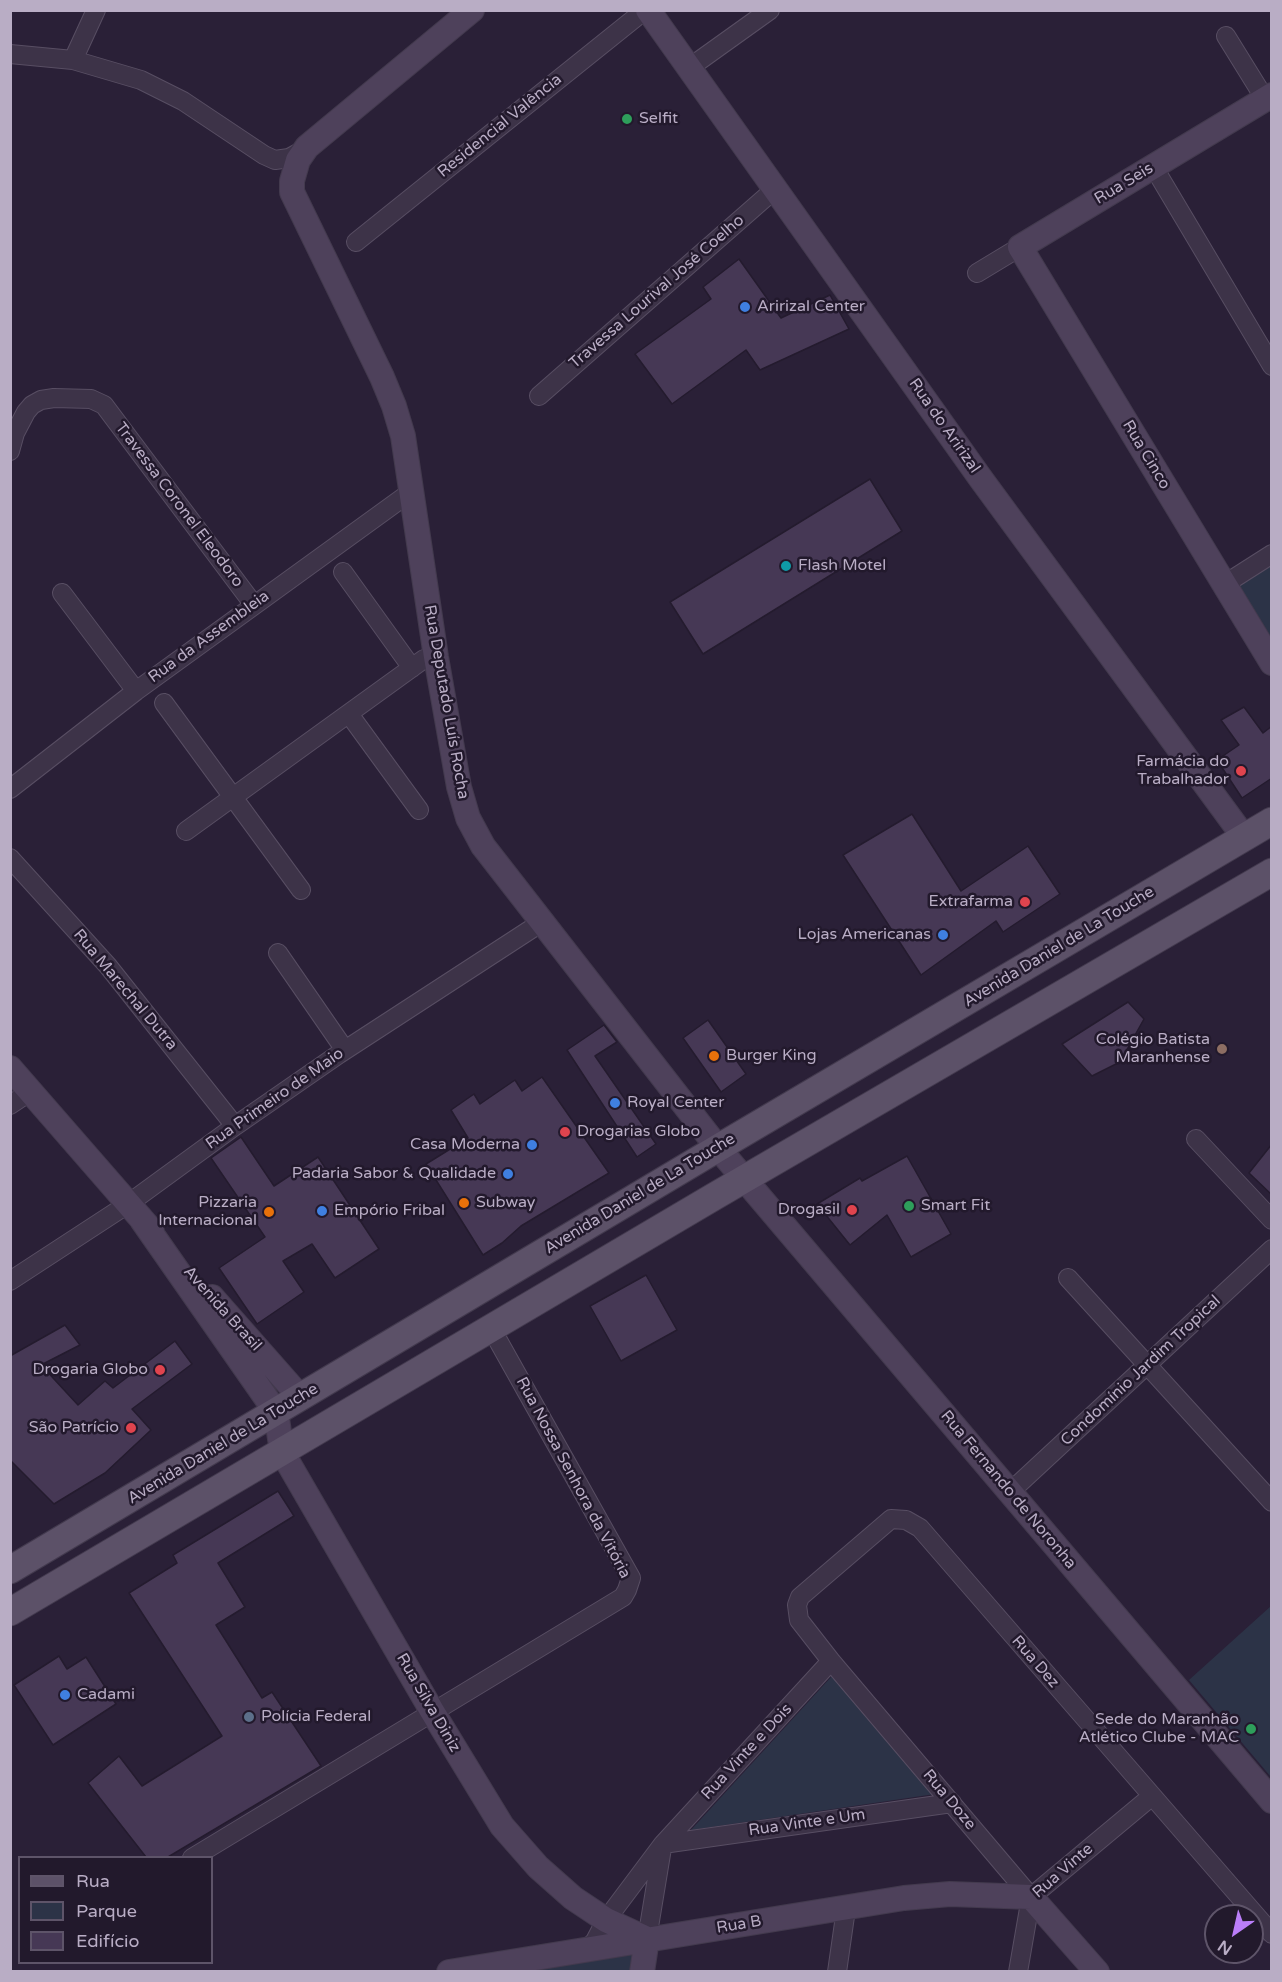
<!DOCTYPE html>
<html>
<head>
<meta charset="utf-8">
<style>
	body { margin:0 }
	#map { position:relative; width:1282px; height:1982px; overflow:hidden; background:#2a2037; font-family:"Varela Round",sans-serif }
	canvas { display:block }
	.frame { position:absolute; inset:0; border:12px solid #b9adc5; pointer-events:none }
	.legend { position:absolute; left:18px; top:1856px; width:195px; height:108px; box-sizing:border-box; background:#22192c; border:2px solid #5e5469; margin:0; padding:8px 10px; list-style:none; font-size:18px; color:#b9adc5 }
	.legend li { display:flex; align-items:center; gap:12px; height:30px }
	.legend b { width:30px; border:2px solid #5e5469 }
	.north { position:absolute; left:1204px; top:1904px; width:60px; height:60px; box-sizing:border-box; background:#22192c; border:2px solid #5e5469; border-radius:50%; rotate:214deg; font-size:16px; font-weight:700; line-height:24px; text-align:center; color:#b9adc5 }
	.north::after { content:''; display:block; margin:auto; width:21px; height:27px; background:#bb7ef9; clip-path:polygon(50% 0,100% 100%,50% 72%,0 100%) }
</style>
</head>
<body>
<div id="map">
<canvas width="1282" height="1982"></canvas>
<div class="frame"></div>
<ul class="legend">
<li><b style="height:8px;background:#5c5168"></b>Rua</li>
<li><b style="height:16px;background:#2c3347"></b>Parque</li>
<li><b style="height:16px;background:#463855"></b>Edifício</li>
</ul>
<div class="north">N</div>
</div>
<script>
const g = document.querySelector('canvas').getContext('2d');
g.lineJoin = 'round';
function fill(path, color) { g.fillStyle = color; g.fill(path, 'evenodd'); }
const toPath = rows => new Path2D(rows.map(r => 'M' + r).join(''));
function trace(path, color, width, dash) { g.strokeStyle = color; g.lineWidth = width; g.lineCap = dash ? 'butt' : 'round'; g.setLineDash(dash || []); g.stroke(path); }
function label(font, color, halo, rows, align = 'center') {
  g.font = font + ' "Varela Round",sans-serif'; g.lineWidth = 5; g.setLineDash([]); g.textBaseline = 'middle'; g.strokeStyle = halo; g.fillStyle = color; for (const [text, x, y, turn = 0] of rows) {
    g.save(); g.translate(x, y); g.rotate((+turn || 0) * Math.PI / 180); g.textAlign = isNaN(turn) ? turn : align; if (halo) g.strokeText(text, 0, 0); g.fillText(text, 0, 0); g.restore();
  }
}
fill(toPath([
	[1271,566,1271,646,1236,588],
	[1271,1606,1271,1777,1189,1680],
	[832,1676,935,1794,691,1830],
	[634,1952,631,1971,501,1971]
]), '#2c3347');
const building = toPath([
	[739,259,781,318,830,295,849,329,760,370,746,350,672,404,635,354,711,299,703,287,739,259],
	[870,479,902,531,703,654,670,602,870,479],
	[1244,707,1263,733,1272,726,1272,778,1242,798,1217,760,1239,745,1221,720,1244,707],
	[912,814,961,891,1028,846,1060,894,1003,932,996,921,921,975,843,855,912,814],
	[1128,1002,1144,1019,1120,1062,1092,1076,1062,1044,1128,1002],
	[708,1020,746,1074,721,1092,683,1038,708,1020],
	[604,1025,617,1042,595,1056,656,1144,637,1157,567,1050,604,1025],
	[542,1077,609,1173,521,1226,502,1243,483,1255,426,1164,468,1138,451,1110,474,1094,480,1104,515,1080,522,1091,542,1077],
	[241,1137,274,1186,318,1157,379,1249,335,1278,312,1244,283,1261,304,1292,257,1324,219,1268,265,1237,211,1158,241,1137],
	[1272,1144,1272,1195,1249,1173,1272,1144],
	[907,1156,951,1234,911,1257,887,1215,850,1245,817,1204,860,1178,862,1181,907,1156],
	[646,1275,677,1330,621,1361,590,1306,646,1275],
	[65,1325,80,1345,41,1365,78,1405,105,1381,113,1388,175,1341,192,1364,132,1409,151,1430,105,1473,54,1504,10,1460,10,1356,65,1325],
	[278,1491,294,1516,218,1563,245,1607,216,1625,262,1698,272,1692,321,1766,168,1857,146,1857,88,1783,119,1756,142,1786,222,1736,129,1593,177,1563,173,1555,278,1491],
	[59,1656,67,1669,86,1657,116,1704,53,1745,14,1685,59,1656]
]);
fill(building, '#463855');
trace(building, '#241b2e', 1.5);
const street = toPath([
	[1226,36,1265,99],
	[10,54,73,60,141,80,183,101,264,155,275,160,289,158,307,148],
	[73,60,96,10],
	[689,68,770,10],
	[1153,166,1272,366],
	[356,242,645,10],
	[977,273,1020,247],
	[539,396,775,189],
	[10,451,15,433,26,412,32,405,41,400,54,398,91,399,104,405,254,605],
	[343,572,412,668],
	[1225,584,1272,554],
	[62,593,136,691],
	[164,703,301,890],
	[349,714,419,810],
	[10,789,136,691,412,491],
	[186,831,424,659,436,657],
	[10,858,108,966,235,1126],
	[278,953,345,1050],
	[10,1105,31,1091],
	[1196,1139,1272,1220],
	[1068,1278,1272,1502],
	[10,1281,128,1204,235,1126,339,1054,542,922],
	[1010,1492,1272,1249],
	[663,1844,952,1803],
	[192,1858,623,1597,627,1590,631,1578,491,1328],
	[1031,1897,831,1661,799,1620,797,1605,800,1597,891,1519,906,1520,920,1528,1272,1934],
	[647,1939,662,1848],
	[587,1949,595,1941,606,1920,663,1844,831,1661],
	[837,1972,846,1909],
	[1018,1972,1031,1897,1152,1796]
]);
const secondary = toPath([
	[472,10,307,147,298,160,292,181,292,192,382,377,394,406,403,436,436,657,459,787,468,818,483,846,718,1148,1272,1801],
	[648,10,981,479,1244,837],
	[1272,95,1020,247,1272,663],
	[10,1068,152,1231],
	[142,1220,276,1412,282,1452,432,1711,502,1826,538,1867,573,1898,606,1920,647,1939],
	[212,1297,301,1398],
	[449,1972,904,1898,950,1894,1031,1897,1097,1972],
	[642,1972,647,1939]
]);
const primary = toPath([
	[10,1570,718,1148,1272,821],
	[10,1612,715,1196,1272,872]
]);
trace(street, '#584e63', 20);
trace(secondary, '#433a4e', 26);
trace(primary, '#433a4e', 29);
trace(street, '#3d3348', 18);
trace(secondary, '#4e415b', 24);
trace(primary, '#5c5168', 27);
for (const [x, y, r, color] of [
	[627,119,6,"#2e9e5b"],
	[745,307,6,"#3f7fe0"],
	[786,566,6,"#0f9aa8"],
	[1241,771,6,"#e0444e"],
	[1025,902,6,"#e0444e"],
	[943,935,6,"#3f7fe0"],
	[1222,1049,6,"#8d6e63"],
	[714,1056,6,"#e8710a"],
	[615,1103,6,"#3f7fe0"],
	[565,1132,6,"#e0444e"],
	[532,1145,6,"#3f7fe0"],
	[508,1174,6,"#3f7fe0"],
	[464,1203,6,"#e8710a"],
	[909,1206,6,"#2e9e5b"],
	[852,1210,6,"#e0444e"],
	[322,1211,6,"#3f7fe0"],
	[269,1212,6,"#e8710a"],
	[160,1370,6,"#e0444e"],
	[131,1428,6,"#e0444e"],
	[65,1695,6,"#3f7fe0"],
	[249,1717,6,"#5c6f8a"],
	[1251,1729,6,"#2e9e5b"]
]) { const dot = new Path2D(); dot.arc(x, y, r, 0, 2 * Math.PI); g.fillStyle = color; g.fill(dot); trace(dot, '#22192c', 2); }
label('16px', '#b9adc5', '#22192c', [
	["Selfit",639,119],
	["Aririzal Center",757,307],
	["Flash Motel",798,566],
	["Farmácia do",1229,762,"right"],
	["Trabalhador",1229,780,"right"],
	["Extrafarma",1013,902,"right"],
	["Lojas Americanas",931,935,"right"],
	["Colégio Batista",1210,1040,"right"],
	["Maranhense",1210,1058,"right"],
	["Burger King",726,1056],
	["Royal Center",627,1103],
	["Drogarias Globo",577,1132],
	["Casa Moderna",520,1145,"right"],
	["Padaria Sabor & Qualidade",496,1174,"right"],
	["Pizzaria",257,1203,"right"],
	["Internacional",257,1221,"right"],
	["Subway",476,1203],
	["Smart Fit",921,1206],
	["Drogasil",840,1210,"right"],
	["Empório Fribal",334,1211],
	["Drogaria Globo",148,1370,"right"],
	["São Patrício",119,1428,"right"],
	["Cadami",77,1695],
	["Polícia Federal",261,1717],
	["Sede do Maranhão",1239,1720,"right"],
	["Atlético Clube - MAC",1239,1738,"right"]
], 'left');
label('16px', '#b9adc5', '#22192c', [
	["Residencial Valência",500,126,-39],
	["Rua Seis",1124,184,-31],
	["Travessa Lourival José Coelho",657,292,-41],
	["Rua do Aririzal",944,426,55],
	["Rua Cinco",1146,455,59],
	["Travessa Coronel Eleodoro",179,505,53],
	["Rua da Assembleia",209,637,-36],
	["Rua Deputado Luís Rocha",446,702,80],
	["Avenida Daniel de La Touche",1059,947,-31],
	["Rua Marechal Dutra",125,990,50],
	["Rua Primeiro de Maio",275,1099,-35],
	["Avenida Daniel de La Touche",640,1194,-31],
	["Avenida Brasil",222,1309,48],
	["Condomínio Jardim Tropical",1141,1371,-43],
	["Avenida Daniel de La Touche",223,1444,-31],
	["Rua Nossa Senhora da Vitória",573,1478,62],
	["Rua Fernando de Noronha",1008,1490,50],
	["Rua Dez",1035,1662,49],
	["Rua Silva Diniz",428,1703,60],
	["Rua Vinte e Dois",747,1752,-47],
	["Rua Doze",949,1800,50],
	["Rua Vinte e Um",807,1823,-8],
	["Rua Vinte",1063,1871,-41],
	["Rua B",739,1925,-9]
]);
</script>
</body>
</html>
